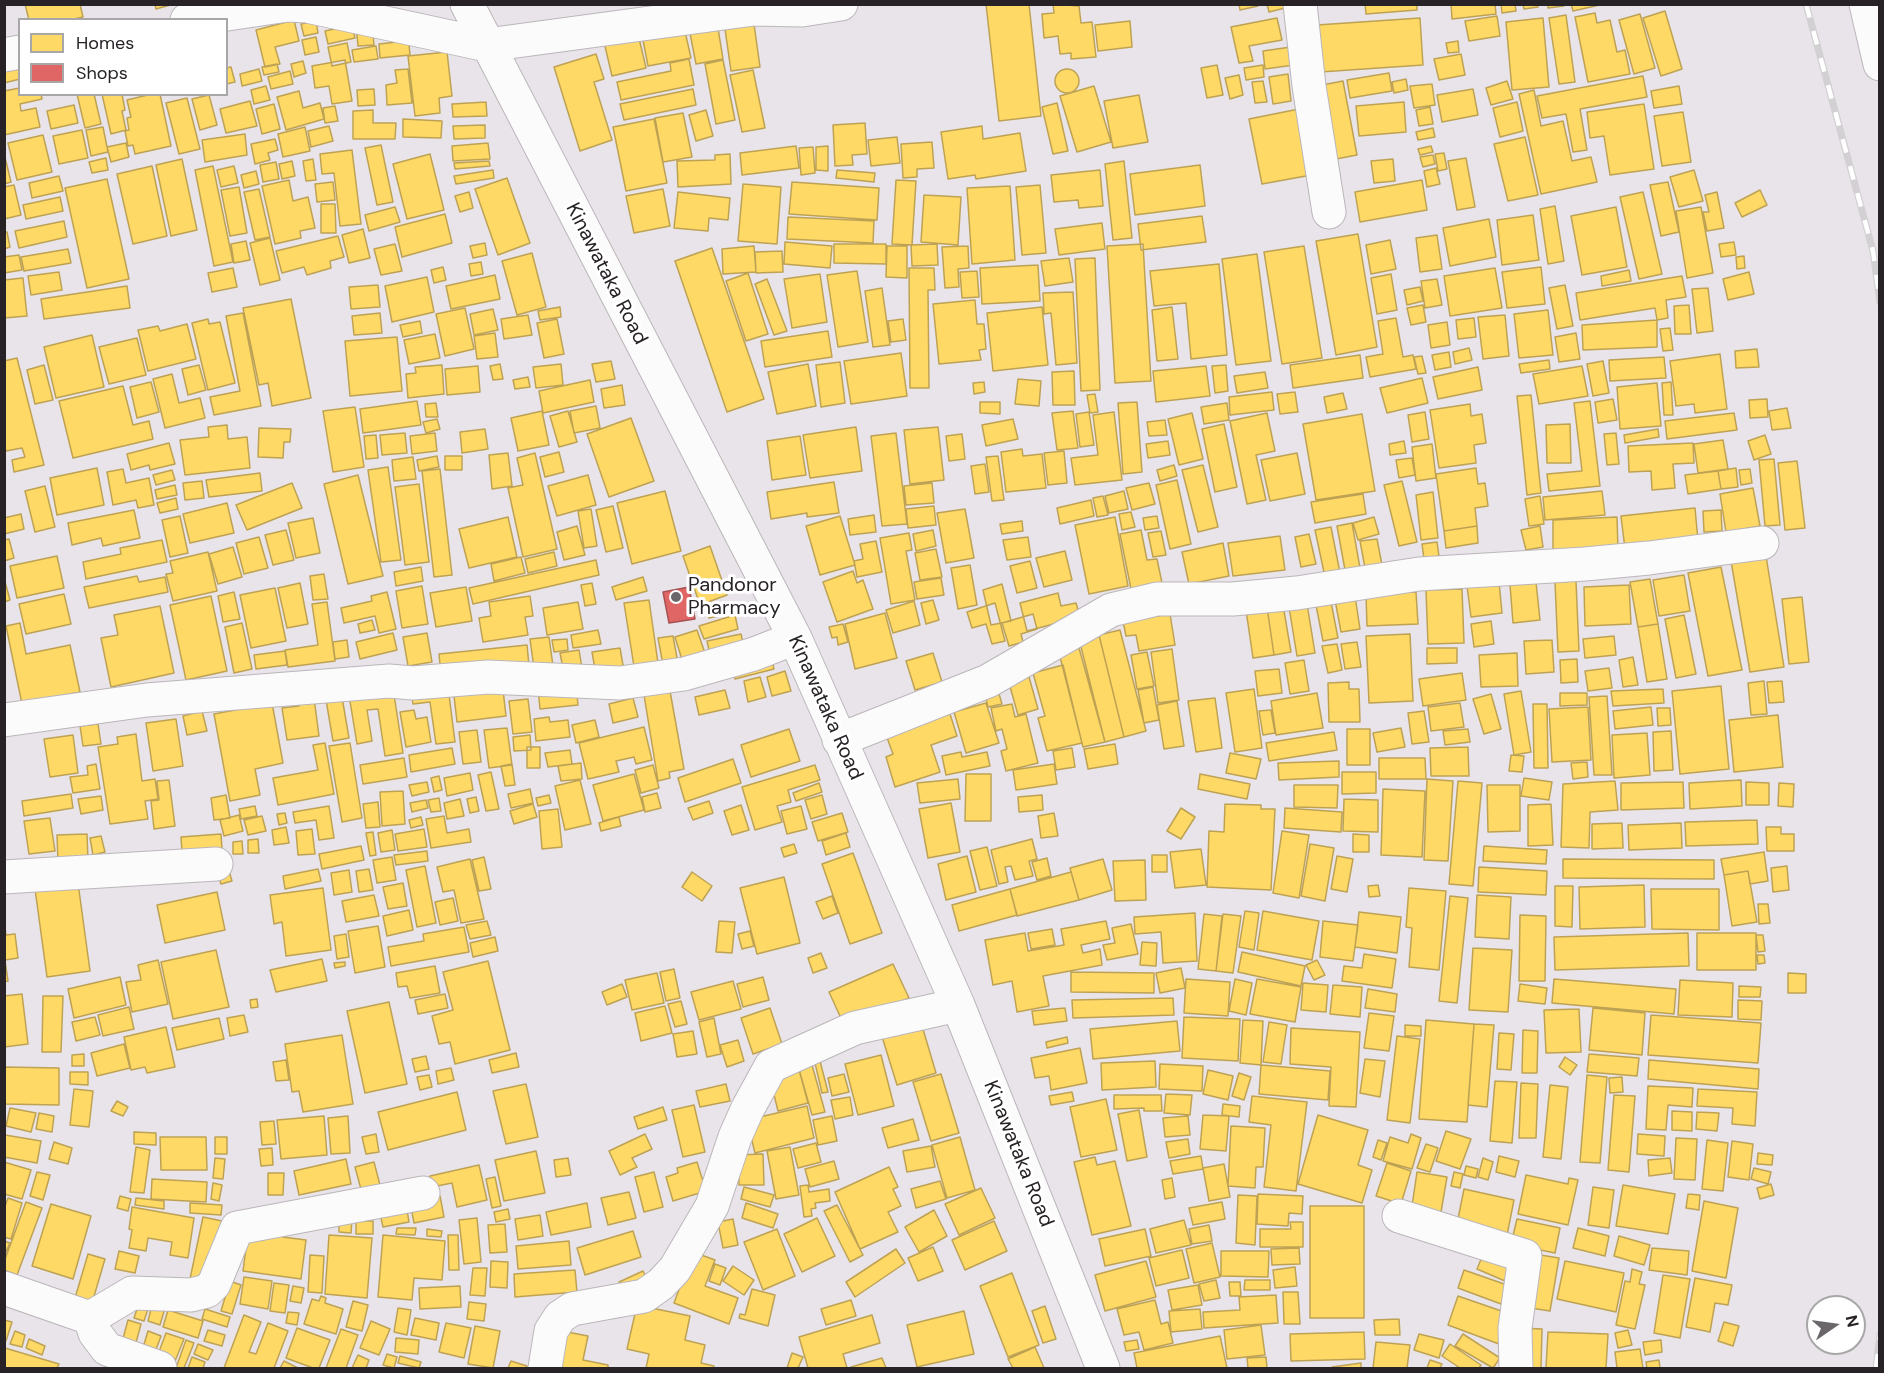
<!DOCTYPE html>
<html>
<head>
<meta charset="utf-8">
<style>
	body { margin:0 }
	#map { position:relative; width:1884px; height:1373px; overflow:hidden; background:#e9e4e9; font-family:"DM Sans",sans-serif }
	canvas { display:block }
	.frame { position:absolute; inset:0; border:6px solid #262226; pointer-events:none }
	.legend { position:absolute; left:18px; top:18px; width:210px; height:78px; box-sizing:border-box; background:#fff; border:2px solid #a8a7a8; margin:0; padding:8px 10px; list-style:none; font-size:18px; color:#262226 }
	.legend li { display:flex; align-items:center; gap:12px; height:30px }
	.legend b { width:30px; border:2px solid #a8a7a8 }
	.north { position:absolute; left:1806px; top:1295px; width:60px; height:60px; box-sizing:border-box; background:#fff; border:2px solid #a8a7a8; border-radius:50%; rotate:77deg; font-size:16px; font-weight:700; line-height:24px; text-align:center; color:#262226 }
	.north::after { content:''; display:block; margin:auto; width:21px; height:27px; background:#6a666a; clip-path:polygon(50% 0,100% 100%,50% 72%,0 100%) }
</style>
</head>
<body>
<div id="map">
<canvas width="1884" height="1373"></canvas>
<div class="frame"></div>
<ul class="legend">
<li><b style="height:16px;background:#ffd966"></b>Homes</li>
<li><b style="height:16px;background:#e06666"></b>Shops</li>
</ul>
<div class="north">N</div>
</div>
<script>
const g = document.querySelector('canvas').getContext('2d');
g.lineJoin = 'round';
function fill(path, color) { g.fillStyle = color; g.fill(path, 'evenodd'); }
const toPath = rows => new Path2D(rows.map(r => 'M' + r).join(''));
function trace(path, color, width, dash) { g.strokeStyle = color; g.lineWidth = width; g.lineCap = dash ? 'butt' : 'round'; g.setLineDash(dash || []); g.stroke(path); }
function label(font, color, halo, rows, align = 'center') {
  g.font = font + ' "DM Sans",sans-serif'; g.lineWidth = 6; g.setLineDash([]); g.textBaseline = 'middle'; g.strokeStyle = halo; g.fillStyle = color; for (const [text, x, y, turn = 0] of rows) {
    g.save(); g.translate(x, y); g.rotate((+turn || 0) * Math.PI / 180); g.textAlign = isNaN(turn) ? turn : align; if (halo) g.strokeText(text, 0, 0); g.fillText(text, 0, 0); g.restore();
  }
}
const homes = toPath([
	[25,4,80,4,83,17,70,20,29,20,25,4],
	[155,4,174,4,156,9,155,4],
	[986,4,1029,4,1041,116,999,121,986,4],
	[1053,4,1079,6,1081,23,1092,22,1096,57,1071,59,1071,53,1060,54,1058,36,1044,38,1042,14,1054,13,1053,4],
	[1239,4,1258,4,1258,6,1240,10,1239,4],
	[1267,4,1292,4,1293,6,1269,12,1267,4],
	[1365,4,1417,4,1417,10,1366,14,1365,4],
	[1451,4,1495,4,1496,14,1452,19,1451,4],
	[1501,4,1515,4,1516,11,1502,13,1501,4],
	[1523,4,1538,4,1538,7,1524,9,1523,4],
	[1548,4,1564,4,1564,6,1548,8,1548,4],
	[1571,4,1604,4,1573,11,1571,4],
	[1665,11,1682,69,1661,76,1643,18,1665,11],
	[1595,13,1597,23,1610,20,1617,52,1625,50,1630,74,1588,82,1575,17,1595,13],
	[1640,14,1655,68,1634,74,1619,20,1640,14],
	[1566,15,1575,82,1559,84,1549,18,1566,15],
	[1497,16,1500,36,1469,41,1465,21,1497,16],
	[753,17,760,67,731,71,724,22,753,17],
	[1277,18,1282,40,1249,46,1253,61,1239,63,1231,27,1277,18],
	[1420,18,1423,65,1320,72,1317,25,1420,18],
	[1543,18,1549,87,1512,90,1506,22,1543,18],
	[294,20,299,41,275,47,280,64,265,67,256,30,294,20],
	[316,21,318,33,304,36,301,24,316,21],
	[1130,21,1132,47,1098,51,1095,25,1130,21],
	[717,22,723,59,696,64,689,28,717,22],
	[352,25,355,38,328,44,325,31,352,25],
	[372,25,374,45,358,46,356,26,372,25],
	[684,27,691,58,648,66,642,35,684,27],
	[408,34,410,55,380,58,379,44,397,42,408,34],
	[638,34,646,68,612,76,604,42,638,34],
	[316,37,319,52,305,55,302,40,316,37],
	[1458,41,1459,52,1448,53,1446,43,1458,41],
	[347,43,351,62,332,66,328,47,347,43],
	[376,46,378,59,354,62,352,50,376,46],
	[1291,47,1294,65,1265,69,1263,51,1291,47],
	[447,52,452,96,439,98,440,113,415,116,408,56,447,52],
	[596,54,604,79,594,82,612,140,580,151,554,67,596,54],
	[1461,54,1465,75,1439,80,1434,59,1461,54],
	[689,59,694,85,621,100,617,82,671,71,670,63,689,59],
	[345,60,352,101,332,104,329,86,315,88,312,66,345,60],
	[723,60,735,120,716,124,705,64,723,60],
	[303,61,306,73,294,77,291,64,303,61],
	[20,63,20,79,4,83,4,67,20,63],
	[277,64,279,72,264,75,262,67,277,64],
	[1217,65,1223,95,1207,98,1201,68,1217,65],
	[1263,65,1264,77,1246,80,1244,68,1263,65],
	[231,67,235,82,226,84,226,68,231,67],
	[259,69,262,81,242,86,240,74,259,69],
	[408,69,412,103,387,105,386,85,397,83,395,70,408,69],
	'1055 81a12 12 0 1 1 24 0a12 12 0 1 1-24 0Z',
	[753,70,765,128,742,132,730,75,753,70],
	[290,71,293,84,271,89,268,77,290,71],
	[1389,73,1392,91,1350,98,1347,80,1389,73],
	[1288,74,1291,101,1273,104,1269,77,1288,74],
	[1239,75,1243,95,1230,99,1225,78,1239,75],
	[1643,76,1647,97,1580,109,1587,150,1573,152,1566,114,1542,118,1537,96,1643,76],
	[1406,79,1408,90,1394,93,1392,82,1406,79],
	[1263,81,1267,102,1255,103,1252,82,1263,81],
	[1343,81,1357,155,1336,159,1322,85,1343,81],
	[1507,81,1513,99,1491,105,1486,88,1507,81],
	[1432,84,1435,105,1414,108,1410,86,1432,84],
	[266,86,270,100,254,104,251,90,266,86],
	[1094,86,1111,142,1077,152,1060,96,1094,86],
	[1679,86,1682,104,1654,108,1651,91,1679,86],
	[20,88,20,94,41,94,42,99,20,104,21,111,36,108,40,127,4,135,4,91,20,88],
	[374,89,375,105,358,106,357,90,374,89],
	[693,89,696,105,624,120,620,104,693,89],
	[1473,89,1478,115,1442,122,1437,95,1473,89],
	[1534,90,1541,126,1563,121,1572,161,1591,157,1597,182,1541,194,1519,94,1534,90],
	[299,91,303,108,320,103,324,119,286,130,277,97,299,91],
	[77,94,94,94,101,124,85,128,77,94],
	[102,94,122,94,125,110,122,111,126,130,111,134,102,94],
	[152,94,160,94,171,146,135,154,133,145,128,146,125,131,129,130,127,118,131,117,127,100,152,94],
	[209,95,217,125,200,130,192,99,209,95],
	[1139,95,1148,142,1113,148,1104,101,1139,95],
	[187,98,200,149,179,154,166,103,187,98],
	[250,101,257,126,226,133,220,109,250,101],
	[486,102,487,116,453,117,452,104,486,102],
	[1404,102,1406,132,1359,136,1356,106,1404,102],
	[1517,102,1523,131,1500,137,1493,108,1517,102],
	[1057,103,1068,151,1053,154,1042,107,1057,103],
	[274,104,280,129,262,134,256,109,274,104],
	[1644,104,1654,169,1610,175,1604,136,1590,138,1587,112,1644,104],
	[74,105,78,123,51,129,47,111,74,105],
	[335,106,338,121,325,123,323,108,335,106],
	[1430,107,1433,124,1419,126,1416,110,1430,107],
	[1304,108,1317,174,1262,184,1249,119,1304,108],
	[373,110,373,123,396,123,395,139,353,139,353,111,373,110],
	[706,110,713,136,696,141,689,115,706,110],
	[1683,112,1691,162,1662,166,1654,116,1683,112],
	[683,113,692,157,663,162,655,118,683,113],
	[403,119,442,121,441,138,403,137,403,119],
	[654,119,667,183,626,191,613,127,654,119],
	[865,123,867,154,852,155,853,165,835,166,833,125,865,123],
	[485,125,485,138,454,139,453,126,485,125],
	[329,126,333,141,311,147,308,131,329,126],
	[982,126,983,139,1020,133,1026,171,976,179,975,175,948,179,941,132,982,126],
	[103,127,108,152,91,156,86,130,103,127],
	[305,127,310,151,283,157,278,134,305,127],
	[1433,128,1435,137,1418,140,1416,132,1433,128],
	[82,130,88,158,59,164,53,136,82,130],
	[245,134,247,155,205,162,202,140,245,134],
	[43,135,52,172,17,180,8,143,43,135],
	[897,137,900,163,871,166,868,140,897,137],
	[1525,137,1538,195,1508,201,1494,144,1525,137],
	[275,139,278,150,268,153,270,160,255,164,251,144,275,139],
	[932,142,934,168,917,169,917,177,903,178,901,144,932,142],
	[126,143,129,157,111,162,107,147,126,143],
	[488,143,490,159,453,161,452,146,488,143],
	[381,145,393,202,377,205,365,148,381,145],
	[796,146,799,168,742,175,740,153,796,146],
	[828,146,828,171,816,170,816,147,828,146],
	[1431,146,1433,152,1420,155,1418,149,1431,146],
	[813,147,815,173,801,175,799,148,813,147],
	[352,150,361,224,340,226,334,173,322,174,320,154,352,150],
	[4,153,11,182,4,184,4,153],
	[1444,153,1447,169,1438,171,1435,154,1444,153],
	[430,154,444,210,407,219,393,164,430,154],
	[730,154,731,184,678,187,677,161,715,160,715,155,730,154],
	[1433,155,1435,164,1423,167,1420,157,1433,155],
	[106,158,108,170,92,173,89,162,106,158],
	[1466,158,1475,207,1457,210,1448,161,1466,158],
	[182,159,197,230,171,236,156,165,182,159],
	[313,159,316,180,306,181,303,161,313,159],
	[1393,159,1395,181,1374,183,1371,161,1393,159],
	[292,161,295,176,282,179,279,164,292,161],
	[489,161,490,166,455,169,454,163,489,161],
	[1124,161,1132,238,1113,240,1105,164,1124,161],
	[276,162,279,179,263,182,260,165,276,162],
	[1200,165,1205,206,1135,215,1130,174,1200,165],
	[152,166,167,236,133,244,117,174,152,166],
	[213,166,233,262,214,266,195,170,213,166],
	[234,166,238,183,221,187,217,170,234,166],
	[1436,168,1440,184,1427,187,1424,171,1436,168],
	[493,170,494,178,456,184,454,176,493,170],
	[837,170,875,173,874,182,836,178,837,170],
	[1100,170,1103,206,1079,208,1078,200,1054,202,1051,175,1100,170],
	[1694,170,1703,201,1679,207,1670,177,1694,170],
	[256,171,259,184,244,188,241,175,256,171],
	[59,176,63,191,32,198,29,183,59,176],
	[507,178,530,243,498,255,475,189,507,178],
	[107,179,129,279,87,288,65,188,107,179],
	[289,180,293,201,308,197,315,228,300,231,301,238,275,244,262,186,289,180],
	[896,180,916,181,912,245,892,244,896,180],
	[1422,180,1427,210,1360,222,1355,192,1422,180],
	[333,182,335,200,317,202,315,184,333,182],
	[792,182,879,188,877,220,789,214,792,182],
	[1668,182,1679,232,1661,236,1650,185,1668,182],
	[743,184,781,187,777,244,738,241,743,184],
	[14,185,21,215,4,219,4,187,14,185],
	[1040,185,1046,253,1022,255,1016,187,1040,185],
	[1010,186,1015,260,972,264,967,188,1010,186],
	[239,187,247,233,230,236,221,190,239,187],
	[259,189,270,237,255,240,244,192,259,189],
	[663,189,670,226,634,233,626,196,663,189],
	[1760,190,1767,205,1742,217,1735,203,1760,190],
	[469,192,473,208,460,212,455,196,469,192],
	[678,192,730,198,728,220,709,218,708,231,674,228,678,192],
	[1643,192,1662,274,1639,279,1620,197,1643,192],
	[1717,192,1724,228,1707,231,1703,212,1709,212,1705,195,1717,192],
	[924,195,961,197,958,245,921,242,924,195],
	[60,197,63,211,26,219,23,205,60,197],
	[321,204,335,204,336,233,321,233,321,204],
	[1555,206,1564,261,1548,264,1540,209,1555,206],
	[395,207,400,222,369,231,365,215,395,207],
	[1616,207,1627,267,1582,275,1571,216,1616,207],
	[1701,207,1713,273,1687,278,1676,211,1701,207],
	[445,214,452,243,402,257,395,227,445,214],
	[1533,215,1539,260,1502,265,1497,220,1533,215],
	[1202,216,1206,242,1141,250,1138,224,1202,216],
	[788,217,874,221,873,243,787,239,788,217],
	[1489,219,1496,257,1450,266,1443,228,1489,219],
	[64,221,67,237,19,248,15,231,64,221],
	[1102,223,1105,249,1059,255,1055,229,1102,223],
	[363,229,370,258,349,263,342,235,363,229],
	[4,232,7,232,10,247,4,249,4,232],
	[1358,234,1377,347,1336,355,1316,241,1358,234],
	[1437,235,1442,269,1420,272,1416,238,1437,235],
	[338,236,344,257,330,261,331,268,307,275,304,267,282,273,276,251,338,236],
	[270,238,280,280,260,285,250,243,270,238],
	[1390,240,1396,269,1371,274,1366,245,1390,240],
	[246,241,250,260,234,263,231,244,246,241],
	[785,242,832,246,830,268,784,264,785,242],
	[1734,242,1736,255,1721,257,1719,244,1734,242],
	[485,243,487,255,473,258,470,246,485,243],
	[395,244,402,271,381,275,374,249,395,244],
	[834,244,886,244,886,264,834,263,834,244],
	[937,244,938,265,912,266,911,245,937,244],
	[1143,244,1151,381,1115,383,1107,246,1143,244],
	[754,246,756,272,723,274,722,249,754,246],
	[887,246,907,246,907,278,886,277,887,246],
	[968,246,969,268,958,269,959,287,945,288,942,247,968,246],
	[1304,246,1322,358,1282,364,1264,252,1304,246],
	[712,248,764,399,727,412,675,261,712,248],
	[68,249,71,263,24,271,21,257,68,249],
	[782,251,783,272,756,273,755,252,782,251],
	[532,253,546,307,517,315,502,261,532,253],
	[1257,254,1271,361,1236,365,1222,259,1257,254],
	[19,255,22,270,4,273,4,257,19,255],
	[1744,256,1745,268,1737,269,1736,257,1744,256],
	[1069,258,1073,282,1045,286,1041,261,1069,258],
	[1095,258,1100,390,1081,391,1075,259,1095,258],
	[481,262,483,274,471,276,469,264,481,262],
	[1219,264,1227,355,1191,359,1186,303,1154,306,1150,271,1219,264],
	[1038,265,1040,301,982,304,980,268,1038,265],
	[443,267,446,280,434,283,431,270,443,267],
	[1541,267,1545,304,1507,308,1502,272,1541,267],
	[233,268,237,287,212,292,208,273,233,268],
	[909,268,934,268,935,290,928,290,929,388,910,388,909,268],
	[1495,268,1502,308,1450,316,1444,276,1495,268],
	[1629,270,1631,281,1602,286,1601,276,1629,270],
	[857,271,868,342,838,347,827,275,857,271],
	[977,271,979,297,962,298,960,272,977,271],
	[59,272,62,290,31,295,28,276,59,272],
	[1749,272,1754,294,1728,300,1723,279,1749,272],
	[748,273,768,334,746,341,726,281,748,273],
	[820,274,827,322,792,328,784,279,820,274],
	[1391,274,1397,310,1377,314,1371,278,1391,274],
	[495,275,500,299,451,309,446,286,495,275],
	[1682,276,1686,297,1666,300,1668,318,1657,320,1655,308,1580,320,1576,293,1682,276],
	[427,277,434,312,392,322,385,286,427,277],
	[23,278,27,316,4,318,4,280,23,278],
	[767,279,787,331,774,335,755,284,767,279],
	[1437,279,1442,305,1425,308,1421,281,1437,279],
	[378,285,380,307,351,309,349,287,378,285],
	[1565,285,1573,326,1557,329,1549,288,1565,285],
	[127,286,130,308,44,319,41,299,127,286],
	[1420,287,1423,301,1407,305,1404,290,1420,287],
	[882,288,890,345,873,347,865,291,882,288],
	[1708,288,1713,331,1697,333,1692,289,1708,288],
	[1073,292,1077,363,1056,365,1051,313,1044,314,1043,293,1073,292],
	[291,299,311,398,272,406,268,383,259,385,243,308,291,299],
	[975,300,977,324,984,324,986,349,979,350,981,360,939,364,933,304,975,300],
	[1423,305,1426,322,1411,325,1407,308,1423,305],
	[1689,305,1691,334,1675,334,1674,306,1689,305],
	[560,307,561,317,540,320,538,311,560,307],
	[1042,307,1048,365,993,371,987,313,1042,307],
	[1172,307,1178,359,1157,361,1152,310,1172,307],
	[465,308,474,349,445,356,436,314,465,308],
	[493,309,498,330,474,335,470,314,493,309],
	[1548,310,1553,355,1519,358,1514,314,1548,310],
	[243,313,261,406,214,415,210,397,240,391,226,316,243,313],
	[380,313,382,333,354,335,352,316,380,313],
	[528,315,532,335,504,339,501,319,528,315],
	[1505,315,1509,356,1483,359,1478,317,1505,315],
	[1396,318,1403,357,1413,355,1416,369,1370,377,1366,357,1383,354,1378,321,1396,318],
	[1474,318,1476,337,1458,339,1456,320,1474,318],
	[208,319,209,324,220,322,235,383,208,390,192,323,208,319],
	[557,319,564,354,544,358,537,323,557,319],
	[903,319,906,340,891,342,888,321,903,319],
	[1657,320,1657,347,1583,350,1582,325,1657,320],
	[420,321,422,333,403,337,400,325,420,321],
	[1447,322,1450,345,1431,348,1428,325,1447,322],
	[187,324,196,359,148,371,138,330,158,326,160,331,187,324],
	[1670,328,1673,350,1663,351,1660,329,1670,328],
	[828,331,832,357,765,367,761,341,828,331],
	[495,333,498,357,477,359,474,336,495,333],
	[1576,333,1580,359,1559,362,1555,337,1576,333],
	[435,334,440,358,409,364,404,340,435,334],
	[92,335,104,387,56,398,44,347,92,335],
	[397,337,402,391,350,396,345,341,397,337],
	[137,338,146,375,109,384,99,347,137,338],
	[1469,348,1472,360,1455,364,1453,352,1469,348],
	[1757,349,1759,367,1736,368,1735,351,1757,349],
	[1449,352,1451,367,1435,370,1432,355,1449,352],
	[901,353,907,396,851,404,844,361,901,353],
	[1720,354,1727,409,1695,413,1694,404,1676,406,1670,361,1720,354],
	[1360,355,1363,378,1293,388,1290,365,1360,355],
	[1422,356,1426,373,1418,374,1414,357,1422,356],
	[1664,357,1666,378,1610,381,1609,360,1664,357],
	[17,358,44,465,14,472,12,460,25,457,22,448,6,451,4,444,4,361,17,358],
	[1549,360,1550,369,1521,373,1519,364,1549,360],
	[611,361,615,379,596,382,592,364,611,361],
	[1603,361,1609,393,1593,396,1587,364,1603,361],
	[840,362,845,403,821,407,816,365,840,362],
	[500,364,503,379,493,380,490,366,500,364],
	[561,364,563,385,536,388,533,367,561,364],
	[808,364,816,406,777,414,768,372,808,364],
	[44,365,53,400,35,404,27,370,44,365],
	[199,365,206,390,188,395,182,369,199,365],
	[442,365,444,394,408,398,406,374,416,373,415,367,442,365],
	[1226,365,1228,391,1215,393,1212,366,1226,365],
	[478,366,480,392,447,395,445,369,478,366],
	[1206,366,1210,396,1156,402,1153,371,1206,366],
	[1582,366,1588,396,1539,404,1533,374,1582,366],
	[1478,367,1482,390,1438,399,1433,377,1478,367],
	[1074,371,1075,405,1053,405,1052,372,1074,371],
	[1265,372,1268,388,1237,393,1234,376,1265,372],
	[172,374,179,403,200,398,205,418,165,428,153,379,172,374],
	[528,377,530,387,515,389,513,380,528,377],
	[1422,378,1428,403,1387,413,1380,388,1422,378],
	[1018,379,1041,381,1039,406,1015,404,1018,379],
	[590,380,594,402,543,413,539,391,590,380],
	[151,382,159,412,137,418,130,387,151,382],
	[984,382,985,392,974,394,973,383,984,382],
	[1671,382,1673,415,1664,415,1662,383,1671,382],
	[1657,383,1661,426,1620,429,1617,387,1657,383],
	[622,385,625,405,604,408,601,389,622,385],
	[123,386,133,425,149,421,153,439,73,458,59,401,123,386],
	[1272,392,1274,410,1230,415,1229,397,1272,392],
	[1295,392,1298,412,1280,414,1277,394,1295,392],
	[1343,393,1347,409,1327,413,1324,397,1343,393],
	[1095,394,1098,412,1090,413,1087,395,1095,394],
	[1531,395,1541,493,1527,495,1517,396,1531,395],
	[1613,399,1617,420,1598,423,1595,402,1613,399],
	[1767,399,1768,417,1750,418,1749,400,1767,399],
	[417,401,421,425,363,433,360,409,417,401],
	[1590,401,1600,486,1549,491,1547,474,1582,471,1574,403,1590,401],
	[980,402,1000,402,1000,414,980,413,980,402],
	[1137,402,1142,472,1123,474,1118,403,1137,402],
	[436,403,438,417,426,417,425,404,436,403],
	[1227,403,1229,420,1204,424,1201,407,1227,403],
	[1470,404,1471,416,1482,414,1486,443,1474,445,1476,463,1439,468,1430,410,1470,404],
	[596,406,600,428,574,433,570,411,596,406],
	[355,407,364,467,333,472,323,411,355,407],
	[1787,408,1791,428,1772,430,1769,411,1787,408],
	[542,411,549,445,518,451,511,418,542,411],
	[568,411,577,442,559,447,550,416,568,411],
	[1073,411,1078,448,1057,450,1052,413,1073,411],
	[1089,412,1094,445,1080,447,1076,414,1089,412],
	[1114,412,1122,480,1075,485,1071,458,1098,455,1093,415,1114,412],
	[1425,412,1429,439,1412,442,1408,415,1425,412],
	[1192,413,1203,459,1179,465,1168,419,1192,413],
	[1267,413,1275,451,1256,455,1266,500,1247,504,1230,421,1267,413],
	[1734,413,1737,430,1667,439,1665,421,1734,413],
	[1362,414,1375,491,1316,500,1303,424,1362,414],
	[631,418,654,481,609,497,587,434,631,418],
	[437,419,440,429,426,433,423,422,437,419],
	[1013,419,1018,439,986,446,982,425,1013,419],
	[1165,420,1167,435,1149,436,1147,422,1165,420],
	[1224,424,1237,487,1215,492,1202,429,1224,424],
	[1570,424,1571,463,1547,463,1546,425,1570,424],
	[227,425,228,439,247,437,250,468,185,475,180,440,209,437,208,427,227,425],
	[856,427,862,471,810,478,803,435,856,427],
	[938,427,944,480,910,484,904,430,938,427],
	[259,428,291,429,290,442,284,442,283,458,258,457,259,428],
	[485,429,488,449,462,453,460,432,485,429],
	[1658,429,1659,437,1625,443,1624,435,1658,429],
	[405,433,407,453,382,455,380,435,405,433],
	[435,433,437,451,412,454,410,436,435,433],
	[896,433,907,524,882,526,871,436,896,433],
	[1616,433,1619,464,1607,465,1604,434,1616,433],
	[962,434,965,459,949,461,946,436,962,434],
	[376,435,378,458,366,459,364,436,376,435],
	[1765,435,1771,454,1754,460,1748,441,1765,435],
	[800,436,806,475,772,480,767,441,800,436],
	[1723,440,1728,469,1698,473,1694,444,1723,440],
	[1168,441,1170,455,1148,458,1146,444,1168,441],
	[1404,441,1406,453,1390,455,1389,444,1404,441],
	[169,443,175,464,150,470,149,465,131,470,127,454,169,443],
	[1693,443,1694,463,1673,464,1675,488,1652,490,1651,471,1629,472,1628,446,1693,443],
	[1432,444,1436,478,1416,481,1412,447,1432,444],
	[1022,449,1023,456,1042,454,1046,488,1006,492,1001,452,1022,449],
	[1064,451,1067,483,1048,485,1044,453,1064,451],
	[559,452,564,472,545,477,540,457,559,452],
	[508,453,512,486,492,489,489,455,508,453],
	[535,453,557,549,523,557,508,488,523,485,517,458,535,453],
	[1297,453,1305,494,1270,501,1261,460,1297,453],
	[437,456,439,467,419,471,417,460,437,456],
	[445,456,462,456,462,470,445,470,445,456],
	[998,456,1004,500,992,501,986,457,998,456],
	[413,457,416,479,394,481,392,460,413,457],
	[1412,458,1415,475,1399,478,1396,460,1412,458],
	[1774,459,1780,525,1765,526,1759,460,1774,459],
	[1797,461,1805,528,1785,530,1778,463,1797,461],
	[985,464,989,492,975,494,971,466,985,464],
	[1174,465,1177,476,1160,481,1157,470,1174,465],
	[1203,465,1218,527,1198,532,1182,470,1203,465],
	[388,467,401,560,381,562,368,470,388,467],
	[97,468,104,505,57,515,50,478,97,468],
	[1476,468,1478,484,1485,483,1488,506,1475,508,1477,526,1444,531,1436,474,1476,468],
	[1736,468,1738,487,1721,489,1718,471,1736,468],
	[123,469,126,483,149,478,154,505,138,508,136,500,113,505,107,472,123,469],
	[440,469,452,575,434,577,422,471,440,469],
	[1750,469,1752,483,1741,485,1739,470,1750,469],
	[172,470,175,480,156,485,153,475,172,470],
	[1718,471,1721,489,1688,494,1685,475,1718,471],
	[260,473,262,491,209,497,206,480,260,473],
	[358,475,383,576,348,584,324,484,358,475],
	[588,475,596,505,557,516,548,486,588,475],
	[1177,480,1191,544,1170,549,1156,485,1177,480],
	[202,481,204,498,185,500,183,483,202,481],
	[1402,481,1417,542,1399,546,1384,485,1402,481],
	[834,482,839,513,807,517,807,513,771,519,767,492,834,482],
	[292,483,302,508,247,530,236,505,292,483],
	[932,483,934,503,906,505,904,486,932,483],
	[1149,483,1155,504,1132,510,1126,488,1149,483],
	[419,484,429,562,405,565,395,487,419,484],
	[175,485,177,495,157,499,155,490,175,485],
	[45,486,55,527,35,532,25,491,45,486],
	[1753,488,1760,526,1726,532,1720,494,1753,488],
	[665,491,681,551,632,564,617,503,665,491],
	[1124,491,1128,509,1109,513,1105,496,1124,491],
	[1602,491,1605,515,1545,520,1543,497,1602,491],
	[1433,492,1438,538,1421,540,1416,495,1433,492],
	[1363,494,1366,514,1315,523,1311,502,1363,494],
	[1103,496,1108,515,1097,517,1093,498,1103,496],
	[1540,496,1544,524,1529,526,1525,499,1540,496],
	[176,498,178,509,160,513,157,503,176,498],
	[1091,500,1094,516,1060,524,1057,508,1091,500],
	[227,503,234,533,190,543,183,514,227,503],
	[613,506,623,548,606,552,596,510,613,506],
	[934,506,936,525,908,528,906,509,934,506],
	[1695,508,1698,541,1625,549,1621,516,1695,508],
	[591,509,597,546,584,548,578,511,591,509],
	[965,509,974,558,946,563,937,513,965,509],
	[134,510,140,538,103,546,101,538,72,545,68,523,134,510],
	[1721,510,1722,531,1704,532,1703,511,1721,510],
	[1131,512,1135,527,1122,530,1119,514,1131,512],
	[21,514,24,529,4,534,4,518,21,514],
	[874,515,876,532,850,535,848,519,874,515],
	[180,516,188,553,170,557,162,520,180,516],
	[840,516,855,565,820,575,806,526,840,516],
	[1157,516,1159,528,1145,530,1143,518,1157,516],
	[508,517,517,557,469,568,459,529,508,517],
	[1115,517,1128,586,1089,594,1075,525,1115,517],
	[1374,517,1379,534,1358,540,1353,523,1374,517],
	[1617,517,1618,550,1553,553,1553,520,1617,517],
	[313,518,320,553,296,558,288,523,313,518],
	[1022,521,1023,531,1002,534,1000,524,1022,521],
	[1352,523,1360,568,1345,570,1337,526,1352,523],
	[577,526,585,555,564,560,557,532,577,526],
	[1477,526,1478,543,1446,548,1444,531,1477,526],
	[1540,526,1543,547,1526,550,1521,530,1540,526],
	[1331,527,1340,573,1325,577,1315,530,1331,527],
	[286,530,294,560,273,565,265,535,286,530],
	[933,530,936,546,916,551,913,534,933,530],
	[1141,530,1147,560,1157,559,1162,583,1131,589,1120,534,1141,530],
	[1161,531,1166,555,1153,557,1148,533,1161,531],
	[909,533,912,550,906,551,915,600,891,604,880,538,909,533],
	[1309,534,1316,564,1301,567,1295,537,1309,534],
	[1280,536,1285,570,1233,576,1228,543,1280,536],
	[259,537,268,568,244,574,236,543,259,537],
	[1028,537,1031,557,1007,560,1003,540,1028,537],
	[9,539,14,558,4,561,4,540,9,539],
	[1377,539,1382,565,1365,568,1360,541,1377,539],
	[162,540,167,562,86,579,83,562,121,554,120,548,162,540],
	[876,541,882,572,857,577,854,561,863,559,860,544,876,541],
	[1437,542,1439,556,1424,559,1422,544,1437,542],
	[1223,543,1229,576,1189,584,1182,552,1223,543],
	[710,546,727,595,700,605,683,556,710,546],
	[233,547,242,577,218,584,209,554,233,547],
	[936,549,942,577,920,580,915,553,936,549],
	[1065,551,1072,580,1044,587,1036,558,1065,551],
	[208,552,217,591,173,601,166,574,173,573,170,561,208,552],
	[554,552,557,566,528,573,525,559,554,552],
	[57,556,64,588,17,598,10,566,57,556],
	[1766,556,1784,667,1750,672,1731,561,1766,556],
	[521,557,525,573,494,581,491,564,521,557],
	[596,560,599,575,473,604,469,588,596,560],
	[1030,561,1037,588,1017,593,1010,566,1030,561],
	[970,565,977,605,958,609,951,568,970,565],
	[421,567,423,581,396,586,394,572,421,567],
	[1721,567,1742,670,1708,676,1688,573,1721,567],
	[853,571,857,583,863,580,873,609,837,622,823,582,853,571],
	[324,574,328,599,313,600,310,576,324,574],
	[1684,575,1690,611,1659,616,1653,580,1684,575],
	[137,576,139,582,165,577,168,592,89,608,84,587,137,576],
	[643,577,647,591,616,600,612,587,643,577],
	[4,578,10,600,4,602,4,578],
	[941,578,944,595,917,599,914,582,941,578],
	[1650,579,1658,624,1638,627,1630,582,1650,579],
	[1576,581,1579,651,1558,652,1555,582,1576,581],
	[1499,582,1502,613,1471,617,1467,586,1499,582],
	[1536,582,1540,620,1513,623,1510,585,1536,582],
	[300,583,308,624,287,628,278,588,300,583],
	[592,583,596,604,585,606,581,585,592,583],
	[1002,584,1011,621,991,625,983,590,1002,584],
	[1629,585,1631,624,1585,626,1584,587,1629,585],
	[422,586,428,624,402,628,396,591,422,586],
	[466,587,472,621,436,627,430,593,466,587],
	[275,588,286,641,251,648,240,595,275,588],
	[1462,589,1464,643,1428,644,1426,590,1462,589],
	[234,592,240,619,223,622,218,596,234,592],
	[387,592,396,629,379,633,375,616,344,623,341,608,372,601,371,596,387,592],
	[1416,592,1418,624,1367,626,1366,594,1416,592],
	[1058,593,1061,606,1076,603,1080,617,1027,631,1020,603,1058,593],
	[64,594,71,624,26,634,19,604,64,594],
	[211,596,227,671,186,680,170,605,211,596],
	[530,596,533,616,525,617,528,635,483,642,479,618,491,616,489,602,530,596],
	[1355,596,1360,629,1341,632,1335,600,1355,596],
	[1802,597,1809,662,1789,664,1782,599,1802,597],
	[649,600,659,670,635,673,624,603,649,600],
	[933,600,939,620,926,624,921,603,933,600],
	[914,601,920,625,893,633,886,610,914,601],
	[327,602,335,661,288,667,285,650,318,645,312,604,327,602],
	[578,602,583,629,547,635,543,608,578,602],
	[1331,602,1338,638,1323,641,1316,605,1331,602],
	[995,603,1005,641,992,644,986,624,972,628,967,612,995,603],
	[721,604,723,615,709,618,706,606,721,604],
	[1307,604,1315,653,1297,656,1289,607,1307,604],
	[1283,605,1291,652,1274,655,1267,607,1283,605],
	[160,606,174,673,111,687,101,638,118,635,114,615,160,606],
	[1267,607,1274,655,1253,658,1246,610,1267,607],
	[885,613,897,658,855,669,845,624,885,613],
	[1033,614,1037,629,1021,634,1023,642,1009,646,1002,623,1033,614],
	[1170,614,1175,645,1139,651,1136,635,1126,636,1123,621,1170,614],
	[735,615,738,629,704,639,699,626,735,615],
	[1684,615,1696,674,1676,678,1665,619,1684,615],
	[372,620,375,630,360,633,358,624,372,620],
	[1491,621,1494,644,1474,647,1471,624,1491,621],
	[20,623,26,654,70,645,80,692,22,704,6,626,20,623],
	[242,623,252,669,234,673,225,627,242,623],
	[843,624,848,642,838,645,837,637,832,638,829,627,843,624],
	[1658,624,1667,679,1647,682,1638,627,1658,624],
	[598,630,601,644,573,648,571,635,598,630],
	[697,630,706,656,683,663,675,637,697,630],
	[1120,630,1146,731,1124,737,1099,635,1120,630],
	[393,633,397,650,360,659,356,642,393,633],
	[427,633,432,662,408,666,403,637,427,633],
	[741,634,745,652,711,659,707,641,741,634],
	[1410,634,1413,701,1369,703,1366,636,1410,634],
	[1099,635,1124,737,1105,742,1079,639,1099,635],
	[673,636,679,669,664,670,658,638,673,636],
	[1614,636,1616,655,1585,658,1583,639,1614,636],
	[549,637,554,673,535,676,530,639,549,637],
	[567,639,568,650,554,652,552,640,567,639],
	[347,640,349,657,335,659,333,642,347,640],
	[1552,640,1554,672,1526,674,1524,641,1552,640],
	[1357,642,1361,667,1345,669,1341,644,1357,642],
	[1337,644,1342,670,1328,673,1322,646,1337,644],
	[527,645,529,666,441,675,439,654,527,645],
	[620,648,624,671,596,675,592,652,620,648],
	[1079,648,1105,742,1083,747,1059,653,1079,648],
	[1427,648,1457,648,1457,663,1427,664,1427,648],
	[1172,649,1179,700,1158,703,1151,652,1172,649],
	[579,650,583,674,565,678,560,653,579,650],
	[285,651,287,665,256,669,254,655,285,651],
	[1147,652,1154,686,1137,689,1131,655,1147,652],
	[933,653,942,682,915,690,906,661,933,653],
	[1517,653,1518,686,1481,687,1479,655,1517,653],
	[771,656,774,669,735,679,732,666,771,656],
	[1633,657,1638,685,1623,687,1619,660,1633,657],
	[1577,659,1578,682,1561,683,1560,660,1577,659],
	[1304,660,1309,691,1290,694,1285,663,1304,660],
	[1063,665,1082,743,1047,751,1038,718,1045,716,1033,673,1063,665],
	[1609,668,1612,688,1588,691,1585,671,1609,668],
	[1279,669,1282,693,1258,696,1255,671,1279,669],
	[785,671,791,691,772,696,767,677,785,671],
	[1462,673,1466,700,1423,706,1419,679,1462,673],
	[760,677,766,697,748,702,744,681,760,677],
	[1029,677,1038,709,1018,715,1009,683,1029,677],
	[502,681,506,716,457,722,453,687,502,681],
	[1764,681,1767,714,1751,715,1748,683,1764,681],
	[1782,681,1784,702,1769,703,1767,682,1782,681],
	[1349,682,1349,689,1359,689,1360,722,1329,722,1328,683,1349,682],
	[576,685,578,705,540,709,538,689,576,685],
	[1721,686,1729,769,1680,774,1672,691,1721,686],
	[448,687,455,742,436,744,430,702,413,704,411,691,448,687],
	[997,687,1002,704,988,707,984,691,997,687],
	[1153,687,1159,720,1144,723,1138,690,1153,687],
	[393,688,403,753,385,756,378,709,367,710,372,741,357,744,349,695,393,688],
	[1254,689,1262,748,1235,752,1226,693,1254,689],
	[1663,689,1664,703,1613,706,1611,691,1663,689],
	[725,690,730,708,699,715,695,697,725,690],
	[670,691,684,769,669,772,670,778,658,781,644,695,670,691],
	[1521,691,1531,752,1514,755,1504,694,1521,691],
	[1317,693,1323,728,1276,735,1271,701,1317,693],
	[1560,693,1587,693,1587,705,1560,706,1560,693],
	[1491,694,1501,729,1484,734,1473,699,1491,694],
	[1607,696,1612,775,1594,775,1589,697,1607,696],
	[342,697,349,738,333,741,326,700,342,697],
	[314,698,319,736,287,740,282,708,299,706,298,699,314,698],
	[633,698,638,717,613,723,609,704,633,698],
	[1215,698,1222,748,1196,752,1188,701,1215,698],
	[528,699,532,732,513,734,509,701,528,699],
	[1177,701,1184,746,1164,749,1157,705,1177,701],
	[272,703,283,763,255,769,260,795,230,801,214,714,272,703],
	[986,703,999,743,966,753,954,712,986,703],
	[1460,703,1464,727,1431,731,1428,707,1460,703],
	[1012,704,1015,717,1026,714,1038,763,1006,771,1001,751,1007,749,1002,729,996,731,991,708,1012,704],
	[1533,704,1547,704,1548,768,1534,768,1533,704],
	[1588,707,1591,760,1552,762,1549,709,1588,707],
	[1651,707,1653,725,1615,729,1613,711,1651,707],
	[1657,708,1670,708,1671,725,1658,726,1657,708],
	[414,710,416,719,427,717,431,742,406,747,400,712,414,710],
	[1271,710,1275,733,1263,735,1259,711,1271,710],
	[202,711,207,731,187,735,183,716,202,711],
	[1424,711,1429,742,1412,744,1408,713,1424,711],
	[950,714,957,736,931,745,940,772,895,787,886,757,893,754,886,735,950,714],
	[1778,715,1783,767,1734,772,1729,720,1778,715],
	[549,717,550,722,568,720,570,737,536,741,534,719,549,717],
	[176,719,183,766,153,771,146,723,176,719],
	[595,720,599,737,576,743,572,725,595,720],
	[98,724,101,744,83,746,80,726,98,724],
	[644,727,652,760,636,764,634,757,616,761,619,772,588,779,579,743,644,727],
	[507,728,512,765,489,768,484,730,507,728],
	[1401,728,1405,747,1377,752,1373,733,1401,728],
	[789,729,800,761,751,777,741,745,789,729],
	[1347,729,1370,729,1370,765,1347,765,1347,729],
	[1468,729,1470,742,1445,745,1443,731,1468,729],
	[477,730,481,762,463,764,459,732,477,730],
	[1671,731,1673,770,1654,771,1653,732,1671,731],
	[1334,732,1337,750,1269,761,1266,743,1334,732],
	[1647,733,1650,775,1614,778,1612,735,1647,733],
	[136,734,142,781,155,779,158,799,145,801,148,819,110,824,98,747,118,744,117,737,136,734],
	[73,735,78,773,50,777,44,739,73,735],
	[530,735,531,750,514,751,513,737,530,735],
	[325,743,334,794,278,805,273,778,318,770,313,745,325,743],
	[350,743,362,818,342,822,329,746,350,743],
	[1115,744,1118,764,1088,769,1084,749,1115,744],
	[527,747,540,747,540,768,527,768,527,747],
	[1468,747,1469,776,1431,776,1430,748,1468,747],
	[452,748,455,764,411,772,409,755,452,748],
	[1072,748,1075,767,1056,770,1053,751,1072,748],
	[570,750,572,764,548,767,545,753,570,750],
	[961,752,962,757,987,752,990,766,946,775,942,756,961,752],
	[1230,753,1261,759,1256,779,1226,773,1230,753],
	[1511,755,1524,756,1522,772,1509,771,1511,755],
	[404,758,407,777,363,784,360,765,404,758],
	[1379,758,1425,758,1426,779,1379,779,1379,758],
	[733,759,741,783,685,802,678,778,733,759],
	[1339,761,1339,777,1279,780,1278,763,1339,761],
	[1587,762,1588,777,1573,779,1571,763,1587,762],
	[581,763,582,779,561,781,558,766,581,763],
	[96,764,100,789,73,793,70,777,88,775,87,766,96,764],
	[512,764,515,785,505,786,501,766,512,764],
	[1054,764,1057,784,1016,790,1013,770,1054,764],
	[653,765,659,788,641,793,635,770,653,765],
	[815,765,820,780,788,790,791,802,777,806,782,822,755,830,742,787,815,765],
	[491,772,499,809,486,811,478,775,491,772],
	[1342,772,1376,772,1376,793,1342,794,1342,772],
	[470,773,473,790,447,796,444,778,470,773],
	[634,774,644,810,603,821,593,785,634,774],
	[966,774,991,774,991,821,965,821,966,774],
	[1200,774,1250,784,1247,799,1198,789,1200,774],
	[439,776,442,790,434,792,431,778,439,776],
	[1524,778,1552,782,1549,800,1521,796,1524,778],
	[958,779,960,799,920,803,917,783,958,779],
	[1427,779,1453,781,1448,861,1424,860,1427,779],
	[169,780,175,826,154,829,151,801,159,800,157,781,169,780],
	[580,780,591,824,565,830,555,786,580,780],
	[1741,780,1742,806,1690,809,1689,783,1741,780],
	[1458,781,1482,783,1473,886,1449,884,1458,781],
	[1615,781,1618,810,1590,812,1589,848,1561,847,1563,784,1615,781],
	[427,782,429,792,412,796,409,785,427,782],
	[1683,782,1684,808,1621,810,1621,783,1683,782],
	[1746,782,1769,783,1769,805,1746,805,1746,782],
	[819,783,822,792,796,801,793,793,819,783],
	[1779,783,1794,784,1793,807,1778,806,1779,783],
	[1294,785,1338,785,1337,808,1294,807,1294,785],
	[1487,785,1520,785,1520,831,1488,832,1487,785],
	[530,789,533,803,511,808,508,794,530,789],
	[1383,789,1425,791,1422,857,1381,855,1383,789],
	[403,791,405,824,382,826,380,792,403,791],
	[657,793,661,808,645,812,642,797,657,793],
	[71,794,73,808,24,816,22,801,71,794],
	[226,795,230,818,214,820,211,798,226,795],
	[549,795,551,803,538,806,536,798,549,795],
	[822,795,827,814,811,819,805,800,822,795],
	[1042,795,1043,810,1019,812,1018,797,1042,795],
	[101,796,103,810,81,814,78,799,101,796],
	[476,797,479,811,470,813,467,799,476,797],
	[439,798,441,811,431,812,428,800,439,798],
	[460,799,464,816,447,819,444,803,460,799],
	[1344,799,1378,800,1378,832,1343,831,1344,799],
	[426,800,428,808,412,812,410,803,426,800],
	[709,801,713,813,693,820,688,808,709,801],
	[378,802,380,827,366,828,363,804,378,802],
	[951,803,960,852,928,858,919,809,951,803],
	[533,804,537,817,514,824,510,811,533,804],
	[1225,804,1261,805,1261,809,1275,809,1271,890,1207,887,1209,831,1224,832,1225,804],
	[1551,804,1553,845,1528,846,1528,805,1551,804],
	[741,805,749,830,732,835,724,811,741,805],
	[255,806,257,816,241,819,239,809,255,806],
	[329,806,334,838,319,840,316,820,295,823,293,812,329,806],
	[801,806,807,829,787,834,781,811,801,806],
	[1181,808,1195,817,1181,839,1167,831,1181,808],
	[1285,808,1342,812,1341,832,1284,828,1285,808],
	[558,809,562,847,542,849,539,811,558,809],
	[285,813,287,823,279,825,277,814,285,813],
	[842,813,848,832,818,841,812,822,842,813],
	[1054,813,1058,836,1041,838,1038,816,1054,813],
	[239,815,243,831,224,836,220,820,239,815],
	[262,816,266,831,248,835,244,820,262,816],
	[444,816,447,833,469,829,471,842,431,848,426,819,444,816],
	[421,817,423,825,411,828,409,820,421,817],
	[619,817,621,826,601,831,599,823,619,817],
	[50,818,55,851,29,854,24,821,50,818],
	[1757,820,1758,844,1686,846,1685,822,1757,820],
	[1622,823,1623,848,1592,849,1592,824,1622,823],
	[1681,823,1682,848,1629,850,1628,825,1681,823],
	[286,827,289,843,274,845,272,830,286,827],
	[1766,827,1781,827,1781,834,1794,834,1794,851,1767,851,1766,827],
	[312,829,315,854,298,855,296,831,312,829],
	[424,829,427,847,398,851,395,834,424,829],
	[392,830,395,850,381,852,378,833,392,830],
	[1282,831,1309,835,1299,898,1273,893,1282,831],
	[373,832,376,855,370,856,366,833,373,832],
	[846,833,850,847,826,855,822,841,846,833],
	[87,834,88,860,58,862,57,835,87,834],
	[221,834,222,849,182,852,181,837,221,834],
	[1353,834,1369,835,1369,852,1353,852,1353,834],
	[101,836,105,852,93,855,90,838,101,836],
	[258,839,259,853,248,853,248,840,258,839],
	[1032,839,1037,859,1029,861,1033,876,1015,880,1011,866,1005,867,1008,882,999,884,991,850,1032,839],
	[242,841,243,854,233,854,233,842,242,841],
	[794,844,797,853,784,857,781,848,794,844],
	[1310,844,1334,848,1325,901,1301,896,1310,844],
	[361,846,364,860,322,869,319,854,361,846],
	[1484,846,1547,850,1546,864,1483,861,1484,846],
	[987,847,997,886,980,890,970,851,987,847],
	[1201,849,1206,885,1175,888,1170,852,1201,849],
	[427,851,428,861,396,865,394,855,427,851],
	[1764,852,1768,881,1750,884,1748,871,1724,875,1721,859,1764,852],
	[853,853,882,933,850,944,822,864,853,853],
	[1152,855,1167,855,1167,872,1152,872,1152,855],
	[967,856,976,892,946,900,938,864,967,856],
	[1337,856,1353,859,1347,892,1331,889,1337,856],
	[392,857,396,880,377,883,373,860,392,857],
	[484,857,491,889,479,891,472,860,484,857],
	[1047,858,1051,876,1037,880,1032,862,1047,858],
	[470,859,484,919,461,923,454,890,443,892,437,867,470,859],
	[1103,859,1112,890,1079,900,1070,868,1103,859],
	[1563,859,1714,860,1714,879,1563,878,1563,859],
	[1145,860,1146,900,1115,901,1113,861,1145,860],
	[425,866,436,923,417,927,406,870,425,866],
	[1787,866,1789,890,1773,892,1771,868,1787,866],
	[1479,867,1547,871,1546,895,1478,892,1479,867],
	[318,869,321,881,285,889,283,876,318,869],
	[369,869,373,890,359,892,356,871,369,869],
	[349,870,352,892,334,895,331,873,349,870],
	[229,871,232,881,221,884,218,874,229,871],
	[1748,871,1757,922,1732,926,1724,875,1748,871],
	[692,872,712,886,702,901,682,887,692,872],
	[1071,872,1079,900,1017,916,1010,889,1071,872],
	[784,877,800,943,757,954,740,888,784,877],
	[78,883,90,971,47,977,35,889,78,883],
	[403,883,407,906,388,909,383,887,403,883],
	[1378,885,1380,896,1369,897,1368,886,1378,885],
	[1644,885,1645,927,1580,929,1579,887,1644,885],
	[1555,886,1573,886,1572,927,1555,926,1555,886],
	[323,888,331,950,286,956,282,922,274,924,270,895,323,888],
	[1409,888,1446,891,1439,970,1409,967,1412,928,1406,927,1409,888],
	[1010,889,1017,915,959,931,952,905,1010,889],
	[1651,889,1719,889,1719,930,1652,929,1651,889],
	[217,892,225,930,165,943,157,905,217,892],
	[374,895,379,916,346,922,342,901,374,895],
	[1477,895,1511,897,1509,939,1475,937,1477,895],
	[832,896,838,913,823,919,816,902,832,896],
	[1450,896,1468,898,1457,1003,1439,1001,1450,896],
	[453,898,458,921,440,925,435,902,453,898],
	[1758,904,1768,904,1770,923,1759,924,1758,904],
	[409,910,413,930,387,936,383,916,409,910],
	[1245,911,1259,913,1254,950,1239,947,1245,911],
	[1263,911,1319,921,1312,960,1257,950,1263,911],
	[1359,912,1401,917,1397,953,1355,947,1359,912],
	[1195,913,1197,961,1163,963,1161,932,1135,934,1134,917,1195,913],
	[1204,914,1222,916,1216,971,1198,969,1204,914],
	[1223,914,1241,916,1233,973,1216,971,1223,914],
	[1520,915,1546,916,1545,981,1519,981,1520,915],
	[4,919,6,935,15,934,18,958,5,960,8,981,4,982,4,919],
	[487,921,491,935,470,939,466,925,487,921],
	[719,921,735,922,732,953,716,952,719,921],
	[1106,921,1110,939,1081,945,1083,953,1100,949,1102,965,1043,976,1049,1006,1017,1012,1012,981,993,985,985,940,1025,933,1028,951,1064,945,1061,929,1106,921],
	[1323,921,1358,925,1353,961,1320,957,1323,921],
	[1131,924,1138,954,1107,960,1103,945,1115,943,1112,928,1131,924],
	[378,926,385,967,355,973,348,931,378,926],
	[464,927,469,952,391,966,388,947,424,941,423,934,464,927],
	[1052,929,1055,945,1031,949,1028,933,1052,929],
	[750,931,754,946,742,949,738,934,750,931],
	[1688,933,1689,966,1555,970,1554,937,1688,933],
	[1697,933,1756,933,1756,970,1697,970,1697,933],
	[346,934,349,957,337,959,334,936,346,934],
	[1756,935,1763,935,1765,951,1758,952,1756,935],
	[495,937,498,951,473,957,470,943,495,937],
	[1142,942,1157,943,1156,966,1140,965,1142,942],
	[1473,948,1512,950,1508,1012,1469,1010,1473,948],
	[216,950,229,1007,173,1019,161,962,216,950],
	[1242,952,1305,966,1301,986,1238,972,1242,952],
	[821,953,827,968,813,973,808,958,821,953],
	[1364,954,1396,959,1392,988,1342,981,1344,966,1362,968,1364,954],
	[1757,955,1764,955,1765,963,1758,964,1757,955],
	[322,959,327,981,276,992,270,970,322,959],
	[158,960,168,1004,132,1012,126,982,141,980,138,965,158,960],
	[1317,960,1325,975,1314,980,1306,965,1317,960],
	[488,961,510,1050,455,1064,450,1042,439,1044,432,1016,453,1010,443,972,488,961],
	[345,962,345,966,335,968,334,963,345,962],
	[893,964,909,998,845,1027,829,992,893,964],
	[435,966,440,993,410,998,407,986,398,987,396,973,435,966],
	[1181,968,1185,988,1160,993,1156,973,1181,968],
	[674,969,680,998,666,1001,660,972,674,969],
	[1071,972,1154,973,1154,993,1071,992,1071,972],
	[657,973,664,1003,632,1010,625,980,657,973],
	[1788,973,1806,974,1806,993,1788,993,1788,973],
	[120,977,126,1005,74,1018,68,989,120,977],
	[763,977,769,1000,743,1007,737,984,763,977],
	[1186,979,1230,982,1228,1016,1184,1013,1186,979],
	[1235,979,1252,983,1246,1015,1229,1011,1235,979],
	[1257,979,1301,987,1295,1022,1250,1014,1257,979],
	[1554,979,1676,989,1674,1014,1552,1003,1554,979],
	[1680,980,1733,983,1732,1017,1678,1015,1680,980],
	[733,981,741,1009,699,1020,691,992,733,981],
	[1303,983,1328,985,1326,1012,1301,1010,1303,983],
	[622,984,627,997,607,1005,602,992,622,984],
	[1520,984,1547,988,1545,1004,1518,1001,1520,984],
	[1333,985,1362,987,1360,1017,1330,1014,1333,985],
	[1739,986,1761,987,1760,997,1739,997,1739,986],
	[1368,989,1397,994,1395,1012,1365,1008,1368,989],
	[22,994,28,1044,4,1047,4,996,22,994],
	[445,994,448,1008,418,1014,415,1000,445,994],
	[43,996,63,996,61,1052,42,1052,43,996],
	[1173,998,1174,1015,1073,1018,1072,1000,1173,998],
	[257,999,258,1007,251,1008,250,1000,257,999],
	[1738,1000,1762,1001,1761,1020,1738,1019,1738,1000],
	[681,1001,687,1024,675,1027,668,1004,681,1001],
	[389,1002,407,1084,365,1093,347,1011,389,1002],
	[665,1006,672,1033,641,1041,635,1013,665,1006],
	[129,1007,134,1029,103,1036,98,1015,129,1007],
	[770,1008,782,1044,753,1054,741,1018,770,1008],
	[1065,1008,1067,1021,1034,1025,1032,1011,1065,1008],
	[1593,1008,1645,1013,1642,1055,1589,1050,1593,1008],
	[1579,1009,1581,1052,1546,1053,1544,1010,1579,1009],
	[1369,1013,1394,1016,1389,1051,1364,1048,1369,1013],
	[244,1015,248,1032,230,1036,227,1018,244,1015],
	[1651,1015,1761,1023,1758,1063,1648,1055,1651,1015],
	[95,1017,100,1035,76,1041,72,1022,95,1017],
	[1184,1017,1240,1019,1238,1061,1182,1058,1184,1017],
	[219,1018,224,1039,177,1050,172,1028,219,1018],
	[714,1018,721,1054,707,1057,699,1022,714,1018],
	[920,1019,936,1073,897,1085,880,1030,920,1019],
	[1243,1020,1263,1021,1261,1065,1240,1063,1243,1020],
	[1426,1020,1474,1024,1467,1122,1419,1119,1426,1020],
	[1177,1021,1180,1051,1093,1059,1090,1029,1177,1021],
	[1269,1022,1287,1025,1281,1064,1263,1062,1269,1022],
	[1474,1024,1494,1025,1487,1107,1468,1105,1474,1024],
	[1405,1025,1421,1026,1421,1036,1405,1036,1405,1025],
	[166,1027,175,1067,147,1073,145,1067,131,1070,124,1037,166,1027],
	[1291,1028,1360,1032,1356,1107,1329,1106,1331,1067,1290,1064,1291,1028],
	[1523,1030,1538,1031,1537,1073,1522,1073,1523,1030],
	[693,1031,697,1054,677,1057,673,1034,693,1031],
	[1499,1033,1514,1034,1511,1070,1497,1069,1499,1033],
	[342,1035,353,1104,303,1112,299,1091,292,1092,285,1044,342,1035],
	[1397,1036,1420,1039,1410,1123,1387,1120,1397,1036],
	[1067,1037,1068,1043,1047,1048,1046,1042,1067,1037],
	[738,1040,744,1061,727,1067,720,1045,738,1040],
	[124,1044,130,1068,97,1076,91,1053,124,1044],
	[1080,1048,1087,1083,1051,1090,1049,1076,1035,1078,1031,1058,1080,1048],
	[516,1053,519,1067,492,1073,489,1060,516,1053],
	[84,1054,84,1066,72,1066,72,1055,84,1054],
	[1589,1054,1639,1058,1637,1076,1587,1072,1589,1054],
	[881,1055,894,1106,858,1115,845,1064,881,1055],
	[426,1056,429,1069,415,1072,412,1059,426,1056],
	[1565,1057,1577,1065,1570,1075,1559,1067,1565,1057],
	[1365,1059,1385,1061,1380,1097,1360,1093,1365,1059],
	[286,1060,289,1080,276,1081,273,1062,286,1060],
	[1649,1060,1759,1069,1758,1089,1648,1079,1649,1060],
	[820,1061,828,1092,822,1093,815,1063,820,1061],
	[1155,1061,1156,1087,1102,1090,1101,1063,1155,1061],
	[1160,1064,1203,1066,1202,1091,1159,1089,1160,1064],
	[812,1065,825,1112,812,1115,799,1069,812,1065],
	[1261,1065,1330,1071,1328,1100,1259,1094,1261,1065],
	[798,1066,808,1103,778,1111,769,1074,798,1066],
	[4,1067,59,1068,59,1105,4,1104,4,1067],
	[451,1068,454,1080,438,1084,436,1071,451,1068],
	[1208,1070,1233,1076,1228,1100,1203,1094,1208,1070],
	[70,1072,88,1072,88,1085,70,1084,70,1072],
	[1239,1073,1251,1077,1244,1100,1232,1096,1239,1073],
	[844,1074,849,1092,832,1096,828,1078,844,1074],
	[941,1074,959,1133,931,1141,913,1082,941,1074],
	[429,1075,432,1087,420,1090,417,1077,429,1075],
	[1587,1075,1607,1077,1600,1163,1580,1162,1587,1075],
	[1622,1077,1623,1092,1610,1093,1609,1078,1622,1077],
	[1495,1081,1517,1082,1512,1143,1490,1141,1495,1081],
	[1521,1083,1538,1084,1536,1138,1519,1138,1521,1083],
	[526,1084,538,1137,506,1144,493,1091,526,1084],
	[726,1084,730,1101,700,1107,696,1091,726,1084],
	[1550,1085,1568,1087,1561,1159,1543,1157,1550,1085],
	[1648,1086,1693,1088,1692,1107,1668,1105,1666,1130,1646,1129,1648,1086],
	[74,1089,93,1091,89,1127,70,1125,74,1089],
	[1698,1089,1757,1092,1755,1126,1732,1124,1733,1108,1697,1106,1698,1089],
	[457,1092,466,1130,388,1150,378,1112,457,1092],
	[1072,1092,1074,1101,1051,1105,1049,1096,1072,1092],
	[1166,1094,1192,1095,1190,1115,1164,1113,1166,1094],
	[1114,1095,1161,1095,1162,1111,1144,1111,1144,1108,1114,1109,1114,1095],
	[1614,1095,1635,1096,1629,1172,1608,1170,1614,1095],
	[1252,1096,1307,1102,1296,1191,1264,1187,1271,1125,1249,1122,1252,1096],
	[850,1097,853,1115,835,1119,831,1100,850,1097],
	[1106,1099,1117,1150,1081,1157,1070,1107,1106,1099],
	[117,1101,128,1107,123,1116,111,1111,117,1101],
	[1223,1104,1240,1106,1239,1117,1222,1115,1223,1104],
	[694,1105,705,1152,683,1157,672,1110,694,1105],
	[807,1106,814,1138,755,1153,747,1120,807,1106],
	[663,1107,667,1120,638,1129,634,1117,663,1107],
	[10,1108,36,1113,31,1132,6,1126,10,1108],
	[1139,1110,1147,1157,1127,1161,1118,1114,1139,1110],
	[1672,1111,1692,1112,1692,1131,1672,1130,1672,1111],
	[1697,1112,1719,1113,1717,1131,1696,1129,1697,1112],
	[39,1113,54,1116,52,1132,36,1129,39,1113],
	[1203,1115,1229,1116,1226,1151,1200,1149,1203,1115],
	[1318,1115,1368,1130,1358,1165,1372,1170,1362,1203,1298,1184,1318,1115],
	[324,1116,327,1155,281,1159,277,1120,324,1116],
	[348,1116,350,1153,331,1154,328,1118,348,1116],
	[832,1116,837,1141,818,1145,813,1120,832,1116],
	[1188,1116,1190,1135,1165,1137,1163,1118,1188,1116],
	[913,1119,919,1140,888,1148,882,1128,913,1119],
	[274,1121,276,1144,262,1145,260,1122,274,1121],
	[1231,1126,1265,1128,1263,1167,1256,1167,1255,1188,1228,1186,1231,1126],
	[1446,1131,1471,1139,1460,1169,1436,1161,1446,1131],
	[134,1132,156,1133,156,1145,134,1144,134,1132],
	[376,1134,379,1152,366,1154,362,1137,376,1134],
	[645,1134,652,1149,632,1158,637,1167,620,1175,609,1151,645,1134],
	[1411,1134,1421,1138,1412,1169,1383,1161,1390,1137,1408,1143,1411,1134],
	[1638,1134,1665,1136,1664,1156,1637,1154,1638,1134],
	[5,1135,41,1141,37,1163,4,1157,5,1135],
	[160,1137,206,1137,207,1170,161,1170,160,1137],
	[215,1137,227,1137,227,1154,215,1154,215,1137],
	[960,1137,975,1190,947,1198,932,1145,960,1137],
	[1676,1138,1697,1139,1695,1180,1674,1179,1676,1138],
	[1188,1139,1190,1154,1169,1158,1166,1142,1188,1139],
	[1378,1140,1387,1143,1381,1160,1373,1157,1378,1140],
	[1707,1140,1728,1143,1723,1191,1702,1189,1707,1140],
	[1732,1141,1753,1144,1749,1180,1728,1177,1732,1141],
	[54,1142,72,1148,68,1164,49,1159,54,1142],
	[816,1143,821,1162,798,1168,793,1149,816,1143],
	[1426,1144,1438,1148,1430,1172,1417,1168,1426,1144],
	[931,1146,935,1167,907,1172,903,1151,931,1146],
	[136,1147,150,1150,144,1193,130,1192,136,1147],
	[790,1147,799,1195,776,1199,767,1151,790,1147],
	[272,1148,273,1165,261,1166,259,1149,272,1148],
	[536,1151,545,1193,504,1201,495,1160,536,1151],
	[1758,1153,1773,1155,1772,1165,1757,1164,1758,1153],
	[763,1154,764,1185,739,1185,738,1155,763,1154],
	[1201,1156,1203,1169,1173,1174,1170,1161,1201,1156],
	[1499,1156,1519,1161,1515,1177,1496,1172,1499,1156],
	[1095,1157,1097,1165,1115,1161,1131,1226,1092,1235,1074,1162,1095,1157],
	[215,1158,225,1159,223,1179,213,1178,215,1158],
	[568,1158,571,1175,556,1177,554,1160,568,1158],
	[1483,1158,1493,1162,1488,1180,1478,1177,1483,1158],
	[1670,1158,1672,1173,1649,1176,1648,1160,1670,1158],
	[346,1159,351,1184,299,1195,294,1171,346,1159],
	[834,1161,839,1179,810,1187,805,1169,834,1161],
	[4,1162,31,1170,22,1199,4,1194,4,1162],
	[374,1162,381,1189,362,1193,355,1167,374,1162],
	[697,1162,706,1191,673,1201,666,1177,678,1173,677,1168,697,1162],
	[1387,1163,1411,1171,1401,1204,1376,1196,1387,1163],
	[1224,1164,1230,1197,1209,1201,1203,1168,1224,1164],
	[479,1165,487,1200,457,1207,452,1183,432,1187,430,1176,479,1165],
	[1466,1166,1478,1169,1476,1178,1464,1175,1466,1166],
	[889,1167,898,1187,893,1189,901,1206,888,1212,898,1232,860,1249,835,1192,889,1167],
	[1754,1168,1771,1172,1768,1184,1751,1179,1754,1168],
	[37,1172,50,1175,43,1200,30,1196,37,1172],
	[654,1172,663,1207,644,1212,635,1177,654,1172],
	[1417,1172,1447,1177,1441,1212,1412,1206,1417,1172],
	[1454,1172,1463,1174,1460,1188,1451,1186,1454,1172],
	[268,1173,284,1173,283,1195,268,1195,268,1173],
	[1526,1175,1568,1184,1569,1178,1578,1180,1568,1225,1518,1214,1526,1175],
	[495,1177,501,1206,492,1208,486,1179,495,1177],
	[1172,1178,1175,1197,1165,1199,1162,1180,1172,1178],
	[152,1179,207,1182,206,1202,151,1199,152,1179],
	[940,1181,946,1199,916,1208,911,1189,940,1181],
	[213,1183,222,1185,219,1201,211,1199,213,1183],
	[1771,1184,1774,1195,1760,1199,1757,1188,1771,1184],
	[808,1185,809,1192,829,1189,830,1201,815,1203,816,1208,811,1209,812,1216,804,1217,800,1186,808,1185],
	[1623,1185,1675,1194,1668,1234,1616,1226,1623,1185],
	[744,1187,774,1195,770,1207,741,1199,744,1187],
	[1593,1187,1614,1190,1609,1228,1588,1225,1593,1187],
	[981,1188,995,1218,959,1235,945,1204,981,1188],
	[1464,1189,1514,1200,1507,1235,1457,1224,1464,1189],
	[629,1192,636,1218,608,1225,601,1198,629,1192],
	[1258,1194,1303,1196,1302,1214,1289,1213,1288,1226,1257,1224,1258,1194],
	[1688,1194,1700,1195,1699,1210,1686,1208,1688,1194],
	[1238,1195,1257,1196,1255,1245,1236,1243,1238,1195],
	[120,1196,131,1199,128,1211,117,1208,120,1196],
	[440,1196,444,1217,414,1223,410,1202,440,1196],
	[8,1198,22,1203,11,1239,4,1237,4,1209,8,1198],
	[136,1198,164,1201,164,1209,135,1205,136,1198],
	[1704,1201,1738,1208,1726,1278,1692,1271,1704,1201],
	[26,1202,42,1208,17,1275,4,1270,4,1262,26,1202],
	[1222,1202,1225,1219,1193,1225,1189,1208,1222,1202],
	[190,1203,222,1205,221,1215,190,1213,190,1203],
	[587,1203,591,1227,551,1235,546,1212,587,1203],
	[746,1203,778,1214,773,1228,742,1218,746,1203],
	[51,1204,91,1216,73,1279,32,1266,51,1204],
	[406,1204,409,1222,383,1227,379,1209,406,1204],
	[837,1205,863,1255,850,1262,824,1211,837,1205],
	[1310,1206,1364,1206,1364,1318,1310,1318,1310,1206],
	[132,1207,194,1218,188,1258,170,1255,172,1242,148,1238,146,1251,129,1248,132,1230,129,1229,132,1207],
	[508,1209,510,1219,496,1222,494,1212,508,1209],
	[934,1210,947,1236,919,1252,905,1227,934,1210],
	[540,1215,543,1236,518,1240,515,1219,540,1215],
	[203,1217,222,1221,210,1282,190,1279,203,1217],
	[339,1218,352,1219,351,1233,339,1232,339,1218],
	[477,1218,481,1262,464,1264,459,1220,477,1218],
	[817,1218,835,1256,802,1272,784,1234,817,1218],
	[733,1219,738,1245,723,1248,718,1222,733,1219],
	[1517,1219,1560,1228,1555,1253,1511,1244,1517,1219],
	[1184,1220,1191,1245,1156,1253,1150,1229,1184,1220],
	[356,1221,373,1221,373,1234,356,1234,356,1221],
	[994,1221,1007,1251,965,1270,952,1240,994,1221],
	[1290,1222,1303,1222,1303,1247,1260,1247,1260,1229,1291,1229,1290,1222],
	[505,1224,507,1252,490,1253,488,1225,505,1224],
	[1209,1225,1212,1241,1192,1244,1189,1229,1209,1225],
	[397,1228,416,1228,415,1235,396,1234,397,1228],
	[1578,1228,1609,1236,1605,1256,1573,1248,1578,1228],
	[284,1229,283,1237,306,1240,301,1279,243,1271,248,1233,284,1229],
	[427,1229,442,1231,441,1237,427,1236,427,1229],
	[777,1229,795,1276,763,1290,744,1242,777,1229],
	[1145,1229,1151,1256,1105,1266,1099,1239,1145,1229],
	[633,1231,641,1257,585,1275,577,1248,633,1231],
	[329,1235,372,1238,367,1298,325,1294,329,1235],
	[383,1235,445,1241,442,1280,414,1278,412,1300,378,1297,383,1235],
	[448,1235,458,1235,459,1270,449,1270,448,1235],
	[1619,1236,1650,1245,1644,1265,1614,1256,1619,1236],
	[4,1241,10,1243,4,1256,4,1241],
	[569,1241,571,1265,518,1269,516,1246,569,1241],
	[1212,1243,1220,1277,1194,1283,1186,1249,1212,1243],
	[1487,1245,1522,1261,1512,1284,1477,1269,1487,1245],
	[933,1247,943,1271,918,1281,908,1258,933,1247],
	[1299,1248,1300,1264,1272,1265,1271,1249,1299,1248],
	[1652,1248,1689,1251,1687,1275,1649,1270,1652,1248],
	[896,1249,905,1263,855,1297,846,1282,896,1249],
	[1182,1250,1189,1278,1156,1286,1149,1258,1182,1250],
	[119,1251,139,1256,135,1273,115,1269,119,1251],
	[1221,1251,1269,1251,1268,1277,1221,1276,1221,1251],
	[693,1252,715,1260,705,1286,738,1298,729,1324,674,1303,693,1252],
	[88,1254,105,1259,92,1303,75,1298,88,1254],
	[1534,1254,1559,1258,1550,1311,1524,1307,1534,1254],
	[310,1255,324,1256,322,1293,308,1292,310,1255],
	[491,1261,508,1262,507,1288,490,1287,491,1261],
	[1146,1261,1156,1297,1105,1311,1095,1275,1146,1261],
	[1565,1261,1624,1273,1616,1312,1557,1299,1565,1261],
	[715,1264,726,1268,720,1285,709,1281,715,1264],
	[733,1266,754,1280,744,1295,723,1281,733,1266],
	[1295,1267,1297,1286,1275,1288,1273,1270,1295,1267],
	[473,1268,487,1268,485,1296,470,1295,473,1268],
	[1632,1269,1642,1272,1639,1284,1645,1285,1635,1329,1616,1325,1625,1281,1630,1282,1632,1269],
	[575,1270,577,1292,515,1297,514,1274,575,1270],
	[1464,1270,1507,1285,1501,1304,1458,1288,1464,1270],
	[643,1271,649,1284,625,1295,619,1282,643,1271],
	[1012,1273,1039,1345,1008,1357,980,1286,1012,1273],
	[1663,1275,1690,1279,1680,1338,1654,1333,1663,1275],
	[244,1277,272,1281,268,1309,240,1304,244,1277],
	[1695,1278,1732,1285,1728,1305,1715,1303,1710,1332,1686,1327,1695,1278],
	[1216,1280,1220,1298,1204,1301,1199,1284,1216,1280],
	[1245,1280,1270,1280,1270,1290,1244,1290,1245,1280],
	[230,1281,241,1285,232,1314,221,1311,230,1281],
	[1229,1282,1240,1282,1241,1296,1230,1296,1229,1282],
	[274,1283,289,1285,285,1313,270,1311,274,1283],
	[1198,1285,1202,1305,1172,1310,1168,1290,1198,1285],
	[293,1286,304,1288,301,1303,290,1301,293,1286],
	[460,1286,461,1307,420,1309,419,1288,460,1286],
	[752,1289,775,1295,768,1326,739,1318,740,1314,745,1315,752,1289],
	[1283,1292,1298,1292,1300,1324,1284,1324,1283,1292],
	[1276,1295,1278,1323,1204,1328,1203,1312,1240,1310,1239,1297,1276,1295],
	[321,1296,326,1298,325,1303,343,1309,336,1334,304,1324,312,1299,319,1301,321,1296],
	[1458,1296,1510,1314,1499,1344,1448,1325,1458,1296],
	[851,1300,856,1316,826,1325,821,1309,851,1300],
	[1155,1300,1161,1324,1168,1322,1173,1343,1144,1350,1139,1332,1124,1335,1117,1309,1155,1300],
	[353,1301,368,1305,362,1331,346,1327,353,1301],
	[469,1302,486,1304,484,1321,467,1319,469,1302],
	[139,1303,149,1306,144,1321,134,1318,139,1303],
	[152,1305,165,1308,160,1325,148,1321,152,1305],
	[637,1305,690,1316,685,1340,705,1345,701,1363,714,1366,713,1368,646,1368,649,1354,627,1349,637,1305],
	[1045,1306,1056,1339,1043,1343,1032,1311,1045,1306],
	[398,1308,411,1310,407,1335,394,1332,398,1308],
	[205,1309,230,1317,227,1327,202,1319,205,1309],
	[1200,1309,1202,1329,1171,1332,1169,1311,1200,1309],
	[168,1310,203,1321,198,1338,163,1327,168,1310],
	[964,1311,974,1354,917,1367,907,1325,964,1311],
	[288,1312,299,1313,297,1325,286,1323,288,1312],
	[244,1315,261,1322,249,1352,256,1354,268,1323,288,1331,274,1368,224,1368,244,1315],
	[872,1315,880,1343,843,1354,847,1368,808,1368,799,1337,872,1315],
	[415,1318,439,1323,436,1340,411,1335,415,1318],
	[1399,1319,1400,1335,1375,1335,1374,1320,1399,1319],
	[4,1320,12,1322,6,1341,4,1341,4,1320],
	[128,1320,141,1324,134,1350,121,1346,128,1320],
	[371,1321,390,1329,379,1355,360,1348,371,1321],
	[1724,1322,1739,1326,1733,1346,1718,1341,1724,1322],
	[446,1323,471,1328,464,1358,439,1352,446,1323],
	[1261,1325,1265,1355,1227,1359,1224,1330,1261,1325],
	[475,1326,500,1331,493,1368,468,1364,475,1326],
	[297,1328,330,1340,319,1368,313,1368,286,1358,297,1328],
	[1520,1328,1542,1329,1541,1368,1519,1368,1520,1328],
	[341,1329,358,1335,346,1368,326,1368,341,1329],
	[208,1330,225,1335,222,1346,204,1341,208,1330],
	[1628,1330,1632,1345,1618,1348,1615,1333,1628,1330],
	[15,1331,25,1335,22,1347,10,1344,15,1331],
	[148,1331,161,1336,154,1355,142,1351,148,1331],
	[567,1332,588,1336,583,1360,608,1365,608,1368,547,1368,567,1332],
	[1364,1332,1365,1359,1291,1361,1290,1334,1364,1332],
	[1548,1332,1608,1334,1606,1368,1546,1368,1548,1332],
	[166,1333,184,1339,173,1366,156,1360,166,1333],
	[1419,1334,1444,1340,1439,1358,1414,1350,1419,1334],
	[1463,1334,1500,1358,1493,1368,1455,1346,1463,1334],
	[1220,1336,1227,1368,1137,1368,1134,1353,1220,1336],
	[396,1338,419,1340,418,1354,395,1352,396,1338],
	[29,1339,45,1346,42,1355,26,1348,29,1339],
	[186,1340,194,1343,184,1368,176,1368,186,1340],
	[1137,1340,1139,1349,1126,1351,1124,1342,1137,1340],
	[1661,1340,1662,1352,1645,1355,1643,1342,1661,1340],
	[1376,1342,1410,1345,1407,1368,1373,1368,1376,1342],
	[198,1344,213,1350,208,1360,194,1354,198,1344],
	[1450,1344,1481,1365,1479,1368,1460,1368,1442,1356,1450,1344],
	[1035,1347,1044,1368,1013,1368,1008,1359,1035,1347],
	[5,1348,59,1364,57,1368,4,1368,5,1348],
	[1640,1349,1643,1368,1617,1368,1615,1352,1640,1349],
	[792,1353,803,1357,798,1368,787,1368,792,1353],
	[387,1354,397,1357,394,1368,383,1365,387,1354],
	[358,1355,369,1360,366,1368,352,1368,358,1355],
	[400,1356,421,1362,419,1368,398,1363,400,1356],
	[192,1357,205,1362,203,1368,188,1368,192,1357],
	[1266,1357,1267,1368,1248,1368,1247,1358,1266,1357],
	[882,1358,886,1368,852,1368,851,1367,882,1358],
	[1430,1360,1442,1364,1440,1368,1427,1368,1430,1360],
	[1659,1360,1660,1368,1647,1368,1646,1362,1659,1360],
	[284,1361,298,1368,280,1368,284,1361],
	[511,1361,527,1366,526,1368,508,1368,511,1361],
	[1361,1363,1361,1368,1332,1368,1332,1367,1361,1363]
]);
fill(homes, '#ffd966');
trace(homes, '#bea253', 1.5);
const shops = toPath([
	[689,587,695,619,669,623,663,592,689,587]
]);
fill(shops, '#e06666');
trace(shops, '#a85253', 1.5);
const minor = toPath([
	[467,4,795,638,958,1005,1103,1368],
	[1300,4,1309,86,1329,212],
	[1866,4,1880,64],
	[187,20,288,5,307,6,487,45,754,9,802,10,841,4],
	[4,55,20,52],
	[4,720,147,700,389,681,413,683,488,677,620,683,684,674,754,654,795,638],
	[839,740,988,681,1111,610,1157,599,1233,599,1297,593,1419,574,1585,564,1649,558,1762,543],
	[4,877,216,864],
	[1399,1216,1525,1256,1515,1328,1516,1368],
	[4,1288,90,1318],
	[90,1318,132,1293,191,1295,207,1291,214,1284,237,1228,423,1193],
	[90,1318,95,1333,107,1349,160,1368],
	[545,1368,551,1331,560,1317,572,1309,644,1296,661,1284,675,1269,712,1206,735,1137,747,1110,771,1066,855,1028,958,1005]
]);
trace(minor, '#bab6ba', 35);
trace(minor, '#fcfbfc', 33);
const rail = toPath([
	[1806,4,1873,251,1880,302],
	[1876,1368,1880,1335]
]);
trace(rail, '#d2d0d2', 7);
trace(rail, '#fff', 4.5, [14]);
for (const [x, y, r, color] of [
	[676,597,6,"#6a666a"]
]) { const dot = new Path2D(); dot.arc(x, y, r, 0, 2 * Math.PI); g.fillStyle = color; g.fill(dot); trace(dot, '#fff', 2); }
label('20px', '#262226', '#fff', [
	["Kinawataka Road",606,274,63],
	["Kinawataka Road",825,708,66],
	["Kinawataka Road",1018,1154,68]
]);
label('20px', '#262226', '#fff', [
	["Pandonor",688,586],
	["Pharmacy",688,609]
], 'left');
</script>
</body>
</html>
